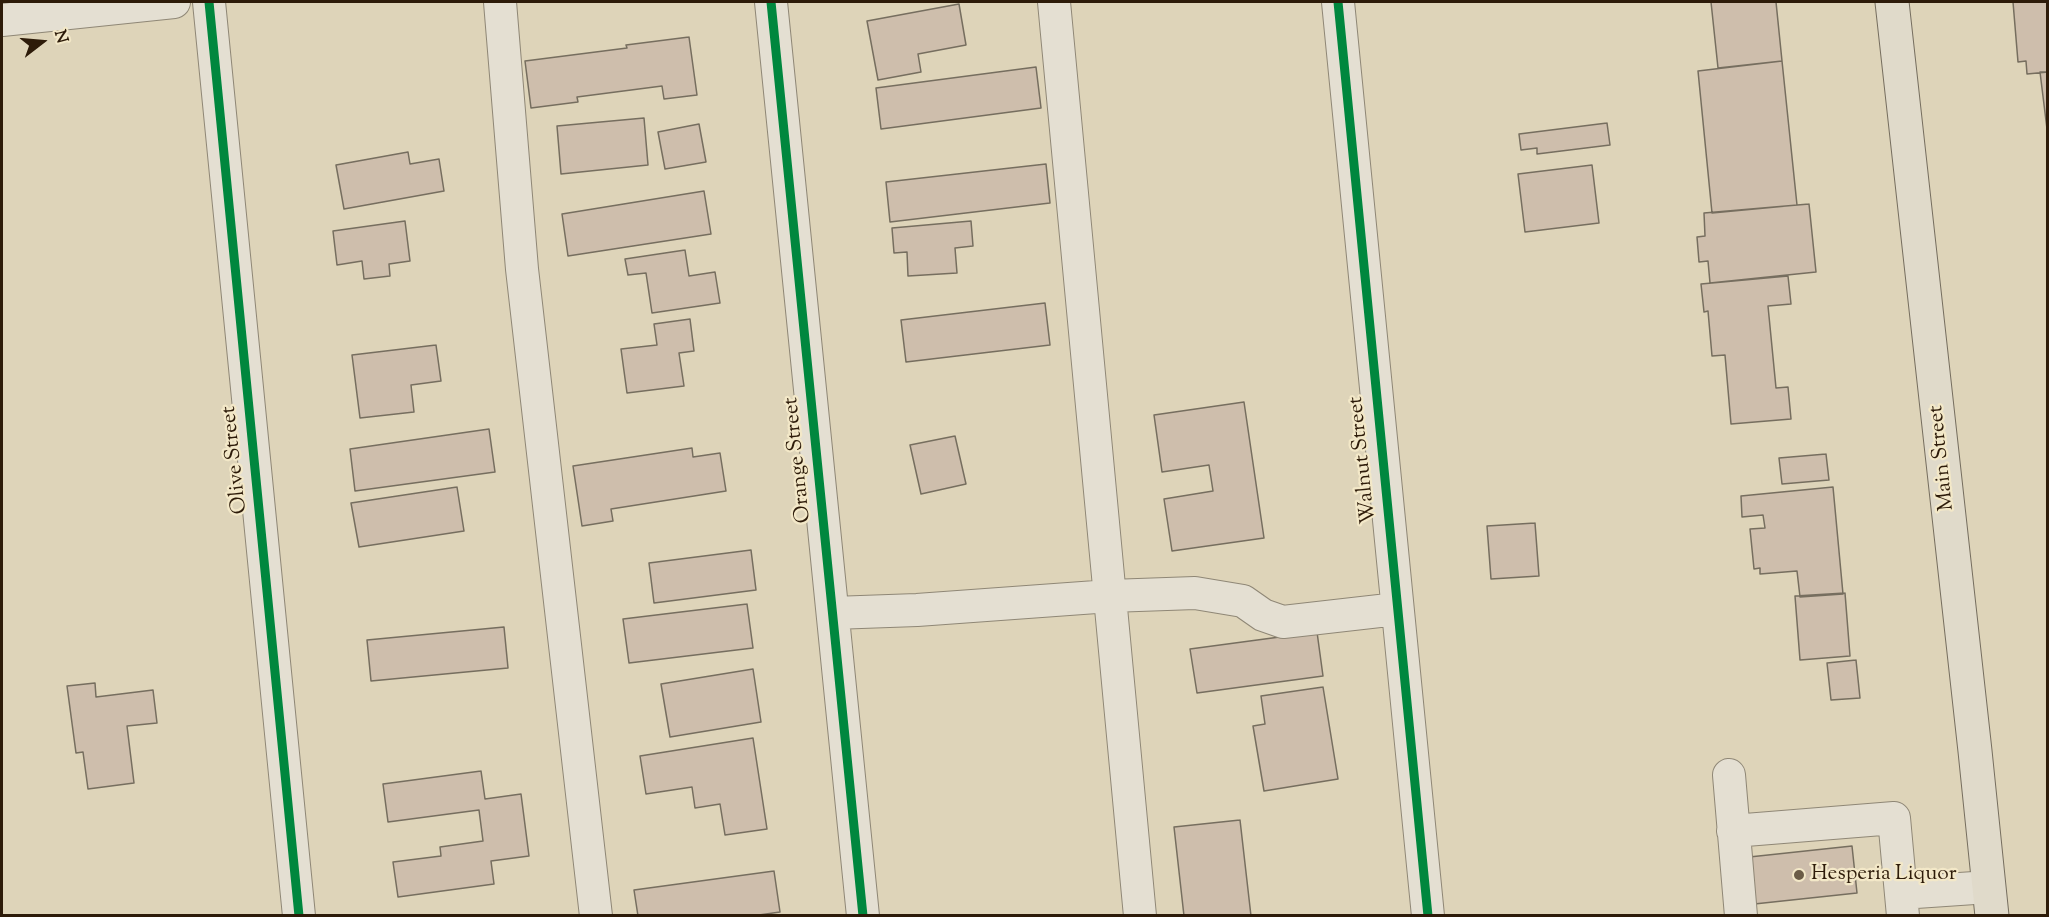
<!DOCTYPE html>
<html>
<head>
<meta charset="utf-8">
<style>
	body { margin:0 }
	#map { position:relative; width:2049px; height:917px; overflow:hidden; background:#ded4b9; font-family:"Sorts Mill Goudy",serif }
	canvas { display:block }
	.frame { position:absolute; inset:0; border:3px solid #2d1b09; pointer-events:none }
	.north { position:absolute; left:12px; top:12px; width:60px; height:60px; -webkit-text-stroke:4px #f3e8c8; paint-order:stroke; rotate:74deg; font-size:16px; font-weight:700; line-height:24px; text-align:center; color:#2d1b09 }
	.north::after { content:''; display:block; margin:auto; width:21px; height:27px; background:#2d1b09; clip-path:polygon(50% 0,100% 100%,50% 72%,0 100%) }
</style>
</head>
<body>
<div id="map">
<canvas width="2049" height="917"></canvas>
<div class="frame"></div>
<div class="north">N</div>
</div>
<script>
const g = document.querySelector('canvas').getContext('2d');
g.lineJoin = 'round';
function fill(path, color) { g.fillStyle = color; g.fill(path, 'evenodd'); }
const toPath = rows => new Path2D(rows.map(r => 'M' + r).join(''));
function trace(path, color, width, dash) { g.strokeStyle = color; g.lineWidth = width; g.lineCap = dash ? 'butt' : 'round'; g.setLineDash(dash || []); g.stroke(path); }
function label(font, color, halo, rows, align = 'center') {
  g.font = font + ' "Sorts Mill Goudy",serif'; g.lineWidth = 4.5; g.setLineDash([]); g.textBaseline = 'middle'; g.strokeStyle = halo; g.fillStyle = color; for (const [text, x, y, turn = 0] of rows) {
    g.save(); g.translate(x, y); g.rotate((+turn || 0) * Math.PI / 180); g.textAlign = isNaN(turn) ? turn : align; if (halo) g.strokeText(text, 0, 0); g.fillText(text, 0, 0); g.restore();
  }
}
const building = toPath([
	[1711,2,1776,2,1782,61,1718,68,1711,2],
	[2013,2,2048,2,2048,72,2027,74,2026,61,2018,62,2013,2],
	[959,4,966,45,918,54,921,72,878,80,867,21,959,4],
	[689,37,697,95,664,99,662,86,577,97,578,102,531,108,525,61,627,48,626,45,689,37],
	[1782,61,1797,205,1712,213,1698,71,1782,61],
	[1036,67,1041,108,881,129,876,88,1036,67],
	[2040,72,2048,72,2048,129,2047,129,2040,72],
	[644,118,648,165,561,174,557,126,644,118],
	[1607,123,1610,145,1537,154,1537,148,1521,150,1519,134,1607,123],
	[699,124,706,162,665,169,658,132,699,124],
	[408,152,410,164,439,159,444,191,344,209,336,165,408,152],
	[1046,164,1050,203,890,222,886,182,1046,164],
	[1592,165,1599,223,1525,232,1518,174,1592,165],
	[704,191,711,234,568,256,562,214,704,191],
	[1809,204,1816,272,1710,283,1708,261,1699,262,1697,237,1705,236,1704,213,1809,204],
	[405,221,410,261,389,264,390,276,364,279,362,261,337,265,333,231,405,221],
	[971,221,973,246,955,248,957,273,908,276,907,252,894,253,892,228,971,221],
	[685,250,689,276,715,272,720,303,652,313,646,273,628,275,625,259,685,250],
	[1788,276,1791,304,1768,306,1776,388,1788,387,1791,419,1731,424,1725,355,1712,356,1708,311,1704,312,1701,284,1788,276],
	[1045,303,1050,345,906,362,901,320,1045,303],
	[690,319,694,351,679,353,684,386,627,393,621,349,657,345,654,324,690,319],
	[436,345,441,381,411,385,414,412,360,418,352,355,436,345],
	[1244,402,1264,538,1172,551,1164,499,1213,491,1209,465,1162,472,1154,415,1244,402],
	[489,429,495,472,355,491,350,449,489,429],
	[955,436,966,484,921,494,910,445,955,436],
	[692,448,693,457,720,453,726,491,611,509,613,521,582,526,573,466,692,448],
	[1826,454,1829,480,1782,484,1779,458,1826,454],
	[457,487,464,531,359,547,351,503,457,487],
	[1833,487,1843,594,1800,597,1797,571,1760,574,1760,568,1754,569,1750,529,1765,528,1763,515,1742,517,1741,496,1833,487],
	[1535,523,1539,576,1491,579,1487,526,1535,523],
	[751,550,756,590,654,603,649,563,751,550],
	[1845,593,1850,656,1800,660,1795,596,1845,593],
	[747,604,753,648,629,663,623,619,747,604],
	[504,627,508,668,371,681,367,640,504,627],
	[1317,632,1323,676,1197,693,1190,649,1317,632],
	[1856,660,1860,698,1831,700,1827,663,1856,660],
	[753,669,761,722,670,737,661,684,753,669],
	[95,683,96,697,153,690,157,723,127,726,134,783,88,789,83,752,76,753,67,686,95,683],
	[1323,687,1338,779,1264,791,1253,726,1265,724,1261,696,1323,687],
	[753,738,767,829,725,835,720,804,695,808,692,787,646,794,640,756,753,738],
	[481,771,485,799,521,794,529,856,491,861,494,884,398,897,393,862,441,856,440,847,483,841,479,810,388,822,383,784,481,771],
	[1240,820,1251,916,1184,916,1174,827,1240,820],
	[1852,846,1857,893,1745,905,1740,858,1852,846],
	[774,871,780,912,752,916,638,916,634,890,774,871]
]);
fill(building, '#cebeac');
trace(building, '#766e5f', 1.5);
const minor = toPath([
	[209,2,299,916],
	[500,2,522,269,596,916],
	[771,2,863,916],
	[1054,2,1140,916],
	[1338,2,1428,916],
	[2,20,174,2],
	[833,613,917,610,1110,596,1195,593,1243,601,1263,615,1283,622,1397,609],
	[1729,775,1741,916],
	[1733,831,1894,818,1903,916],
	[1901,893,1989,887]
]);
const major = toPath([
	[1892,2,1975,751,1992,916]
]);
trace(minor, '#8f8776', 34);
trace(major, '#766e5f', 35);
trace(minor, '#e4dfd2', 32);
trace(major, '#e0daca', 33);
trace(toPath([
	[209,2,299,916],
	[771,2,863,916],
	[1338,2,1428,916]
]), '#00873e', 9);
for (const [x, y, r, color] of [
	[1799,875,6,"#6b5c47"]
]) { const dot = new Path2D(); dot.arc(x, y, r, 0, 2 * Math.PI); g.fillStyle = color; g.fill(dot); trace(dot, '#f3e8c8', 2); }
label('21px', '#2d1b09', '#f3e8c8', [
	["Main Street",1943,458,-96],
	["Olive Street",236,460,-96],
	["Orange Street",799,460,-96],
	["Walnut Street",1364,460,-96]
]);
label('21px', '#2d1b09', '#f3e8c8', [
	["Hesperia Liquor",1811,875]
], 'left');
</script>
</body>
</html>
